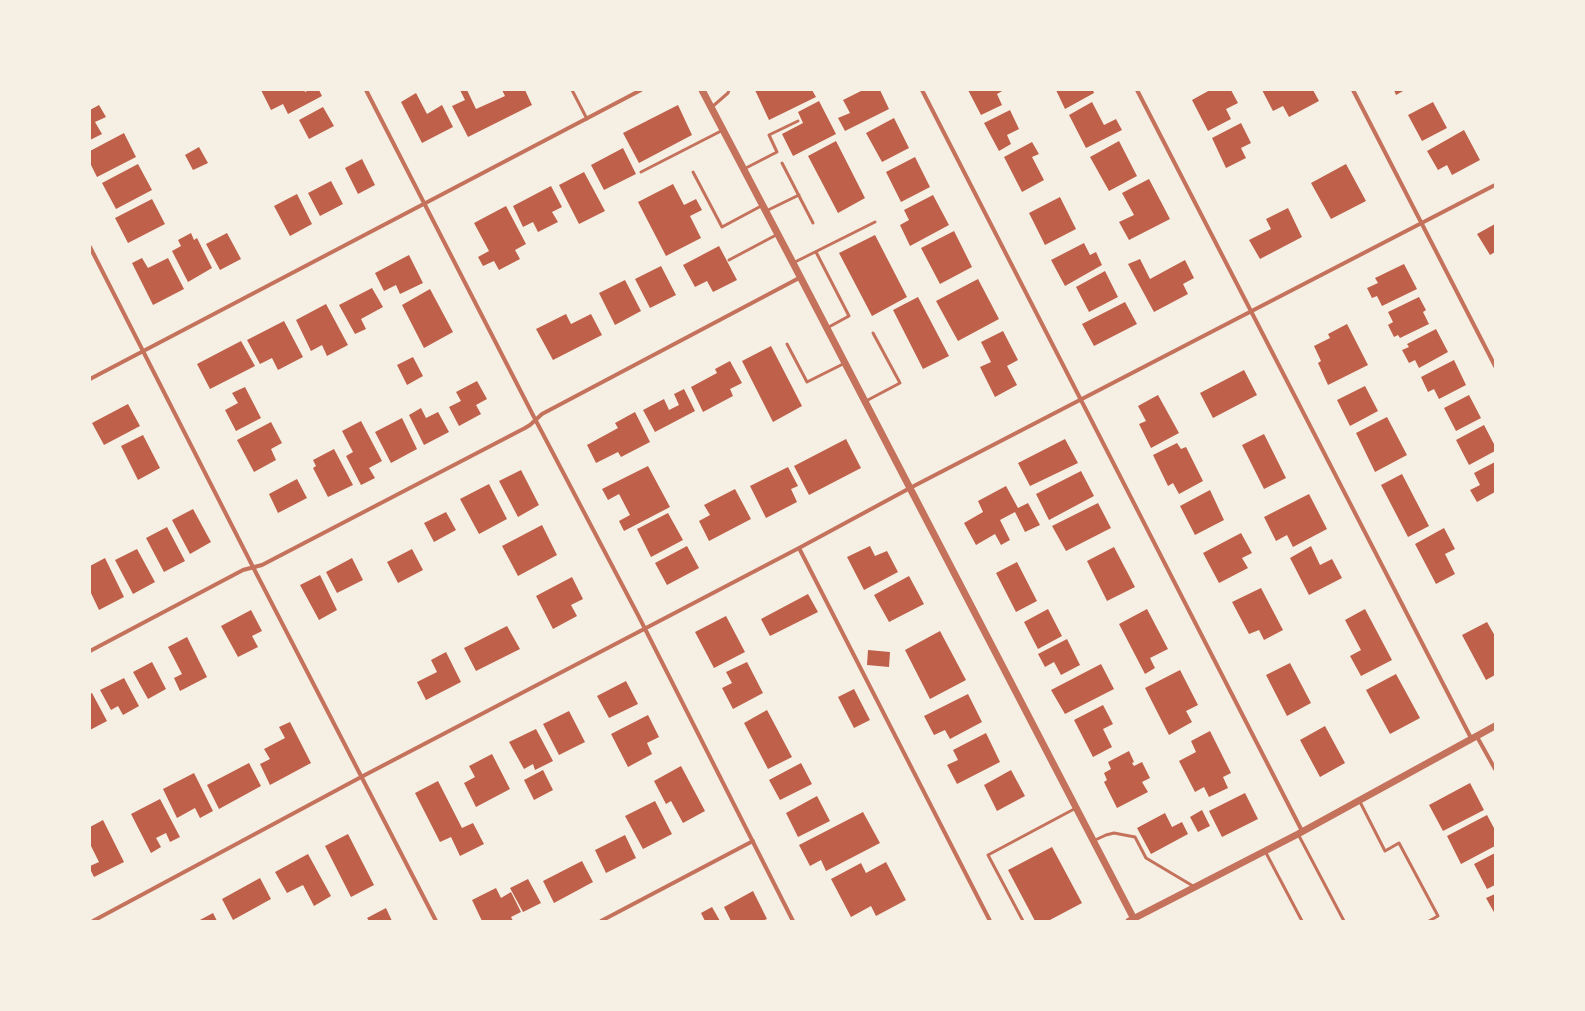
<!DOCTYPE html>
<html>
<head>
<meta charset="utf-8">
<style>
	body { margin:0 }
	#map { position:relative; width:1585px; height:1011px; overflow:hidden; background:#f6efe4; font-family:"Crimson Pro",serif }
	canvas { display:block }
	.frame { position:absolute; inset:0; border:91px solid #f6efe4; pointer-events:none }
</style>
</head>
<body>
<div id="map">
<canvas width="1585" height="1011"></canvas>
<div class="frame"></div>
</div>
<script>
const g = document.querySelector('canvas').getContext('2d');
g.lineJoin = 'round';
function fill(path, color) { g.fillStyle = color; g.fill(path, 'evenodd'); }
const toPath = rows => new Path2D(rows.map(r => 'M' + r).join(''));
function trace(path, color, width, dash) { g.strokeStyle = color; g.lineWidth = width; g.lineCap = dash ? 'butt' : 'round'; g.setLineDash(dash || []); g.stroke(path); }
fill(toPath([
	[261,90,304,90,305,92,309,90,319,90,322,96,288,114,283,104,271,110],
	[460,90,467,90,476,109,505,96,502,90,525,90,532,105,468,137,452,106,465,100],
	[755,90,812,90,816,97,769,120],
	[863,90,880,90,889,109,845,131,838,118,850,113,843,100],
	[968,90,1004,90,997,94,1002,105,981,115],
	[1056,90,1093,90,1094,93,1065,109],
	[1210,90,1231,90,1238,103,1226,109,1231,119,1208,131,1192,100],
	[1262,90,1313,90,1319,101,1289,117,1283,106,1273,111],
	[1394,90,1405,90,1396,95],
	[416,93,427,114,442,105,453,127,422,143,401,102],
	[819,101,836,134,793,156,782,134,803,123,798,112],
	[1092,102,1104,125,1116,119,1122,130,1086,148,1069,115],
	[1433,102,1447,128,1422,141,1408,115],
	[99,105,106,117,95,122,102,134,90,140,90,110],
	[678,105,692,135,639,163,623,133],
	[323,107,334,126,309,139,299,120],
	[1010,110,1019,129,1007,135,1011,144,999,151,984,123],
	[894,118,909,148,882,162,866,133],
	[1241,123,1251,143,1241,148,1246,158,1226,168,1212,138],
	[1464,130,1480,160,1452,175,1447,165,1438,170,1427,151],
	[124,133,136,157,97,177,90,163,90,151],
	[836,141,865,198,838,213,808,156],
	[1119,141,1137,176,1109,191,1090,157],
	[1032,142,1039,154,1032,157,1044,180,1022,192,1004,157],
	[199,147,208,163,193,170,185,155],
	[623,148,636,174,604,190,591,165],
	[915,157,930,187,901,202,886,172],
	[362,159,375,185,358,194,345,168],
	[138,164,152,190,116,209,102,183],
	[1346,164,1366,201,1331,219,1311,183],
	[584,172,605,211,579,224,559,185],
	[1149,179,1170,219,1129,240,1119,222,1134,215,1122,193],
	[331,181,343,204,320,216,308,193],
	[673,184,684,205,696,199,702,210,690,216,701,238,666,256,638,202],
	[551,186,562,207,552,212,558,222,538,232,533,222,523,227,513,206],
	[297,194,312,224,290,236,274,206],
	[933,195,949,225,910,246,900,225,909,220,904,210],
	[1060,197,1076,229,1045,245,1029,213],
	[152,199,165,224,128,243,115,218],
	[506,206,526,244,515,250,520,259,499,270,494,261,483,266,478,257,489,251,474,223],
	[1288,208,1302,237,1260,259,1249,240,1271,229,1266,219],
	[1495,224,1495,252,1490,255,1477,234],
	[954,231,972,267,940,284,921,248],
	[191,233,194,240,197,238,212,268,188,282,172,251,181,246,178,240],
	[227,233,241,259,220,270,206,244],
	[875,235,907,297,872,316,839,253],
	[1084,243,1090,255,1096,252,1102,265,1065,286,1051,260],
	[719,246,737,280,713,292,707,281,695,287,683,265],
	[409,255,423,283,400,294,396,285,384,291,375,273],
	[142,258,148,268,168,258,184,289,153,305,132,263],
	[1140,259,1150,279,1185,260,1194,278,1183,284,1188,294,1154,312,1128,264],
	[1404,264,1417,289,1382,306,1377,296,1372,298,1367,288,1378,283,1375,278],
	[661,266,676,295,650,308,635,279],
	[1105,271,1118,297,1089,312,1076,287],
	[978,279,999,319,958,341,936,301],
	[625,280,641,311,615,325,599,293],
	[372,288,383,307,361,319,366,329,355,334,339,305],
	[430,289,453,332,424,348,402,305],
	[918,297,949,356,923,369,893,310],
	[1419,297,1426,310,1423,312,1429,324,1400,338,1398,335,1394,337,1388,325,1393,322,1388,312],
	[1125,302,1137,324,1094,346,1082,324],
	[326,304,348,345,327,356,322,345,311,351,296,320],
	[566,314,571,324,591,314,602,335,553,360,536,329],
	[284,321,303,357,278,370,272,358,260,364,247,340],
	[1347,324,1368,365,1328,385,1318,363,1321,361,1314,346,1330,338,1328,334],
	[1436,329,1448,352,1419,368,1415,360,1409,363,1402,350,1409,347,1407,344],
	[1003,331,1018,360,1007,366,1017,385,995,397,980,367,991,362,981,342],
	[241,341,255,366,210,389,197,364],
	[771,346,802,406,773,422,742,361],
	[413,357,423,376,407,385,397,365],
	[1454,360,1466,385,1439,399,1434,389,1428,392,1421,377],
	[730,361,742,383,730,389,733,396,703,412,691,387,717,373,715,369],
	[1244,370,1257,395,1213,418,1200,393],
	[477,381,487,399,476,405,481,414,459,426,449,407,461,401,456,392],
	[1365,386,1378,411,1350,426,1337,400],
	[245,387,261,418,236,431,225,410,238,403,232,393],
	[684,389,695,411,655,432,643,410,664,399,669,410,679,405,674,394],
	[1158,395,1179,433,1151,448,1139,424,1146,421,1138,406],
	[1469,395,1481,418,1456,431,1444,408],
	[128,404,140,426,104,445,92,423],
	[421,408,426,418,438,412,449,432,424,445,409,415],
	[635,412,650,442,621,457,618,452,596,463,587,445,618,428,615,423],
	[1387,417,1407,455,1375,472,1356,433],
	[402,418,417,449,391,463,375,432],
	[361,421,382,461,369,468,375,478,361,485,346,456,353,452,342,431],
	[271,422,282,443,271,449,276,460,254,472,237,440],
	[1484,425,1495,446,1495,451,1469,465,1456,440],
	[1264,434,1286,478,1264,489,1242,445],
	[143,435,160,468,138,480,121,446],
	[846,439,861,468,809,495,794,466],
	[1065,439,1078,463,1030,486,1018,463],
	[1177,443,1181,449,1186,447,1203,481,1179,494,1173,483,1168,486,1153,455],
	[334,449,353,485,328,497,313,468,316,466,313,460],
	[1495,462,1495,492,1477,502,1470,490,1480,485,1474,473],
	[648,466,670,507,624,531,619,521,630,515,619,494,608,500,602,489],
	[788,467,798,486,791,489,797,502,766,518,750,486],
	[521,470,539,505,518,517,499,481],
	[1081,471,1094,496,1049,520,1036,494],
	[1402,474,1429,526,1408,537,1381,485],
	[297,479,307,498,278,513,269,494],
	[489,484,507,519,479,534,460,499],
	[1006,486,1018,508,1028,503,1040,525,1025,532,1015,512,1000,520,1010,540,1001,545,995,534,976,545,964,523,983,512,978,501],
	[735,489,751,519,709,541,699,521,710,515,704,505],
	[1210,490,1224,520,1195,535,1180,506],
	[1309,494,1327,529,1293,547,1287,535,1276,541,1264,517],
	[1098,503,1111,528,1066,551,1052,526],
	[193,509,211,542,190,554,172,520],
	[446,512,456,530,434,542,424,523],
	[668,513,683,540,651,557,637,529],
	[542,525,557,555,518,576,502,546],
	[167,527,185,561,164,572,146,538],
	[1444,528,1455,549,1445,554,1455,574,1436,584,1415,544],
	[1241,533,1252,553,1242,558,1248,568,1219,583,1203,553],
	[687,546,699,568,667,585,655,563],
	[870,546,875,556,887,551,898,572,864,590,847,557],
	[1311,546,1320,565,1332,559,1342,578,1309,595,1290,558],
	[1114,547,1135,587,1107,601,1087,561],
	[137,549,155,582,133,594,115,560],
	[412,549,423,570,398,583,387,562],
	[105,558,124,597,99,610,90,591,90,566],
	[352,558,363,580,337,593,326,572],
	[1017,562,1037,601,1016,612,996,573],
	[320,575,337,610,319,620,300,585],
	[909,576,924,604,889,622,874,595],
	[572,577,583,599,571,605,577,616,553,629,536,596],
	[1261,588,1283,630,1264,640,1259,630,1249,634,1232,602],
	[808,594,818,612,770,636,761,619],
	[1048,609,1062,636,1038,649,1024,622],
	[1147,609,1168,649,1150,658,1155,668,1145,674,1119,624],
	[1365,609,1392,660,1361,676,1350,656,1361,650,1345,620],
	[251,610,262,631,252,636,258,647,238,657,221,626],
	[726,616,745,652,714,668,695,632],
	[1487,622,1495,636,1495,675,1486,680,1462,635],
	[507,626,520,649,476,671,464,648],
	[940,631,966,680,930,699,905,650],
	[187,637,207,677,180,691,174,678,182,674,168,647],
	[1067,639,1080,665,1061,675,1054,662,1045,667,1038,654],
	[868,650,890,652,889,667,867,665],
	[446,652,461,682,426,700,417,682,437,672,431,660],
	[152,662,166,689,148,699,133,672],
	[747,662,763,693,733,709,722,688,732,683,726,672],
	[1290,663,1311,703,1287,716,1266,675],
	[1101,664,1114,689,1065,714,1051,690],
	[1180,670,1198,705,1186,711,1192,722,1169,735,1145,688],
	[1396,674,1420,718,1390,734,1366,690],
	[124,678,139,706,123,715,118,706,111,710,100,690],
	[626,681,638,704,609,718,597,696],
	[854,689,870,720,854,728,838,697],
	[92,693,107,721,90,730,90,694],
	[968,694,982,722,950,739,945,730,934,735,924,716],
	[1103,705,1113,724,1103,729,1112,747,1093,757,1074,720],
	[767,710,792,757,768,769,744,723],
	[569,711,585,742,559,755,543,724],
	[648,715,659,737,647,743,652,754,628,767,611,734],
	[290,722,311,763,270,785,260,764,270,759,264,749,285,738,279,727],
	[1325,726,1345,763,1320,777,1300,740],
	[536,729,553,761,535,770,533,764,524,769,509,742],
	[1210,731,1231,773,1223,777,1228,788,1209,797,1204,787,1195,792,1179,761,1196,752,1191,741],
	[986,733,1000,762,957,784,947,765,958,760,953,750],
	[1129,751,1134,762,1132,763,1134,766,1142,762,1150,778,1142,782,1148,792,1117,808,1104,782,1107,780,1104,773,1111,769,1108,762],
	[492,754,510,789,476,807,464,783,475,777,469,766],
	[249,763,261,786,219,809,207,785],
	[801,763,812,784,780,800,769,780],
	[681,766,705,811,683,823,671,801,666,804,654,781],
	[543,770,553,790,534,800,524,780],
	[1011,770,1025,796,997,811,984,785],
	[194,773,213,811,200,818,195,808,177,818,163,789],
	[438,781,462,828,473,823,484,844,460,856,451,837,440,842,415,793],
	[1470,783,1484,810,1443,831,1429,805],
	[1245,793,1258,819,1222,837,1209,811],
	[817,796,830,821,798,837,786,813],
	[160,799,180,837,170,842,166,833,156,838,161,847,151,853,131,814],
	[655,801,672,834,643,849,625,816],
	[1202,810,1210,826,1198,832,1190,817],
	[863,812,880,843,826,871,821,860,810,866,799,845],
	[1165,813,1172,827,1182,822,1188,834,1151,854,1137,828],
	[1487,815,1495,830,1495,846,1461,864,1447,836],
	[103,820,124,862,94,877,90,869,90,866,99,862,90,844,90,827],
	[348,834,374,885,351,897,325,846],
	[625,835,636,858,606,873,595,850],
	[1052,847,1082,903,1048,921,1035,921,1008,870],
	[1495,853,1495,885,1487,889,1474,864],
	[308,854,331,896,314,906,303,885,287,893,275,872],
	[582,861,593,882,554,903,543,881],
	[886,862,906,900,876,916,871,906,851,917,831,879,861,863,866,873],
	[260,878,271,899,233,920,222,899],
	[528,879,541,903,523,912,510,888],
	[496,888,501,898,511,892,521,912,511,917,513,921,482,921,472,900],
	[753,891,767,919,762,921,731,921,724,907],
	[1495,894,1495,914,1486,898],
	[712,907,720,921,705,921,701,913],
	[386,908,392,921,369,921,367,918],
	[213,913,217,921,198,921]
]), '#bf614a');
trace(toPath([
	[572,90,587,119],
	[712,107,728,93,729,90],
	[782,163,813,223],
	[744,169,777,152,769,135,798,121],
	[641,172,723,130],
	[693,172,722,227,763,205],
	[766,211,799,195],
	[816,252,849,316,827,328],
	[729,260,778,234],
	[793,263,875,222],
	[787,344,807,382,845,363],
	[866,401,900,383,873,333],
	[1359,800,1385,851,1399,843,1438,916,1429,921],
	[1298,834,1344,921],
	[1093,841,1106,835,1114,833,1135,837,1146,858,1193,886],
	[1265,851,1302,921],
	[1023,921,988,855,1076,808]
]), '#c5725c', 3);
trace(toPath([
	[366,90,535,419,638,615,793,921],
	[922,90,1302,831],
	[1137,90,1471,738],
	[1353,90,1495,366],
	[90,247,253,567,436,921],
	[90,379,641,90],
	[799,548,990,921],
	[90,651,243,570,262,565,525,428,530,425,542,414,801,277],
	[1476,735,1495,769],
	[93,921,363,776,799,548,910,488,1495,185],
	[601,921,753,841]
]), '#c5725c', 4);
trace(toPath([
	[702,90,793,263,1135,921],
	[1129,921,1298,834,1495,726]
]), '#c5725c', 7);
</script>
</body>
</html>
